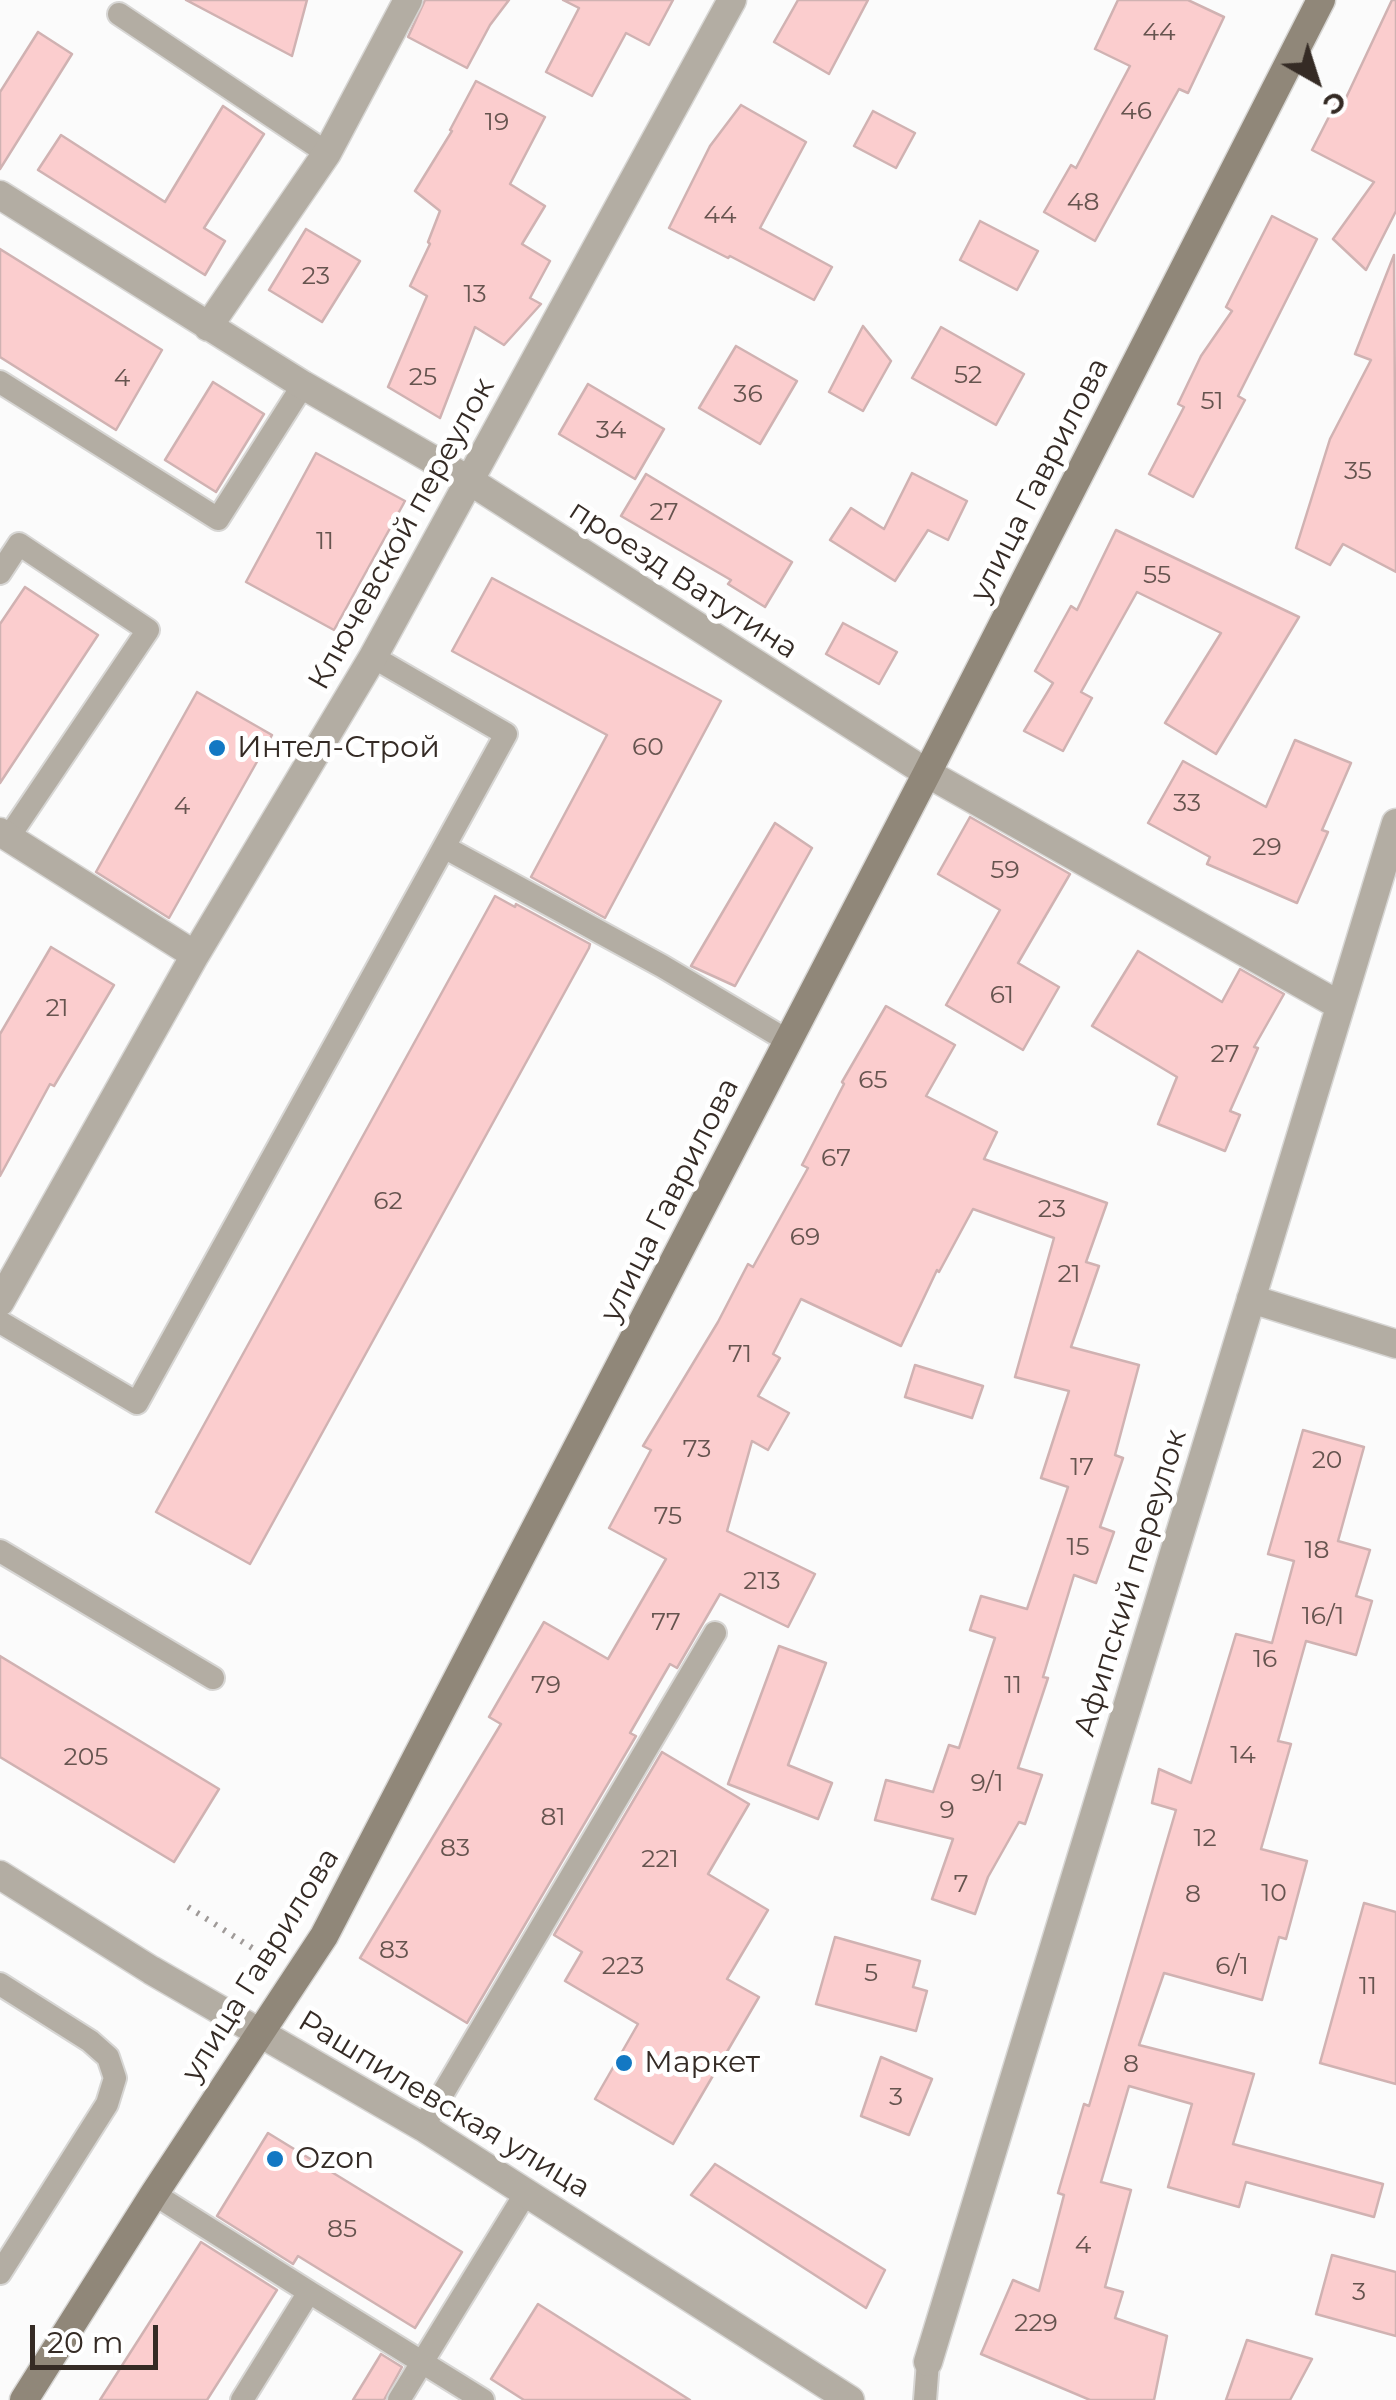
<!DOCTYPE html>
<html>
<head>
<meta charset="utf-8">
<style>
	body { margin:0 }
	#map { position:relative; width:1396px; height:2400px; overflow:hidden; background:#fbfbfb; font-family:Montserrat,sans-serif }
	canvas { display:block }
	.north { position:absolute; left:1266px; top:30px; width:100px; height:100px; -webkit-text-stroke:8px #fff; paint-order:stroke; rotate:141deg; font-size:28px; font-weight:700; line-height:40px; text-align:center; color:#352b25 }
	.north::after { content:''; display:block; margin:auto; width:35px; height:45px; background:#352b25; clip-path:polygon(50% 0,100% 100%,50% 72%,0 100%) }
	.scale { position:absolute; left:30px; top:2325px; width:128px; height:45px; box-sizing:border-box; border:5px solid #352b25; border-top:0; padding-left:12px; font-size:30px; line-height:35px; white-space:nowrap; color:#352b25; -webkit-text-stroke:8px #fff; paint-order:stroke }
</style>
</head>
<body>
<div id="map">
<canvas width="1396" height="2400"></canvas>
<div class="north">С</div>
<div class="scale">20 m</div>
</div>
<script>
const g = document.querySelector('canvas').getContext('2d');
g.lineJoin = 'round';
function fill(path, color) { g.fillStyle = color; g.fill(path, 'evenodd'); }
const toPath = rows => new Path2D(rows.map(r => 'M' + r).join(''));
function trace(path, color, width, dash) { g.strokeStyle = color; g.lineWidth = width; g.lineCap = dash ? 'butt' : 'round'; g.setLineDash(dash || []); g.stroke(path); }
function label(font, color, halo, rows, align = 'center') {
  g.font = font + ' Montserrat,sans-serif'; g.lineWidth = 10; g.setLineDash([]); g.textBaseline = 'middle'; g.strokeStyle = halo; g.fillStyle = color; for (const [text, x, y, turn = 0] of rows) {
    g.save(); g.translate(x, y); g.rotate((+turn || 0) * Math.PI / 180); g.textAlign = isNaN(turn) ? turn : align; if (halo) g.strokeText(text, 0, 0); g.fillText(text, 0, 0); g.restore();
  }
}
const building = toPath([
	[186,0,307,0,292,56,186,0],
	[425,0,509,0,490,25,467,68,408,37,425,0],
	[563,0,673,0,649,45,626,33,592,96,546,72,579,8,563,0],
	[798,0,868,0,829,74,774,42,798,0],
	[1118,0,1188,0,1224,17,1188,93,1179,89,1095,241,1044,212,1071,165,1076,168,1130,66,1095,49,1118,0],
	[1392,0,1396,0,1396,211,1366,270,1333,239,1374,182,1312,150,1339,97,1345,100,1392,0],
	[38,32,72,54,0,169,0,92,38,32],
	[476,81,545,117,510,184,545,206,522,244,550,261,530,298,541,304,504,345,475,327,440,418,388,387,427,296,410,286,430,244,428,242,440,211,415,191,452,131,450,130,476,81],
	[741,105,806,142,760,228,832,267,814,300,730,256,728,258,669,228,710,146,741,105],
	[223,106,264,134,204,228,225,241,205,275,38,170,61,135,165,202,223,106],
	[873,111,915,133,896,168,854,146,873,111],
	[1272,216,1317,239,1238,396,1245,400,1193,497,1149,474,1184,407,1178,404,1201,356,1232,311,1226,307,1272,216],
	[980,221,1038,251,1017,290,960,260,980,221],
	[306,229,360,261,322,322,269,290,306,229],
	[0,249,162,350,116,430,0,357,0,249],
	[1394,255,1396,572,1343,544,1330,565,1296,548,1330,439,1371,360,1355,354,1394,255],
	[863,326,891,361,863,411,829,392,863,326],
	[941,327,1024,374,996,425,912,378,941,327],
	[736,346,797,381,760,444,699,408,736,346],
	[213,382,264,414,216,492,165,460,213,382],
	[588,384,664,429,635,479,559,434,588,384],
	[316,453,405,501,334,630,246,582,316,453],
	[912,473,967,501,948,540,928,530,895,581,830,540,851,508,884,529,912,473],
	[646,474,792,562,765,607,728,584,731,580,621,516,646,474],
	[1116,530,1299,617,1216,754,1165,723,1221,633,1137,592,1081,692,1092,698,1063,751,1024,731,1053,683,1035,671,1071,606,1077,610,1116,530],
	[492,578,721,701,605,918,531,877,607,735,452,651,492,578],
	[25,587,98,635,0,783,0,624,25,587],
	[843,623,897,652,879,684,826,654,843,623],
	[197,692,272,735,169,918,96,872,197,692],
	[1295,740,1351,763,1322,830,1328,832,1297,903,1207,864,1210,857,1148,823,1183,761,1266,807,1295,740],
	[970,817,1070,874,1018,963,1059,987,1023,1050,946,1005,1000,910,938,874,970,817],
	[775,823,812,848,735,986,691,966,775,823],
	[495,896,515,907,516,904,590,944,589,948,250,1564,156,1512,495,896],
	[51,947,114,985,54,1086,50,1084,0,1176,0,1034,51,947],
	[1138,951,1222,1002,1240,969,1284,994,1254,1047,1258,1048,1230,1111,1240,1115,1225,1151,1158,1124,1177,1077,1092,1026,1138,951],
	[886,1006,955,1045,926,1096,997,1132,984,1159,1107,1203,1086,1262,1099,1266,1071,1347,1139,1365,1115,1455,1123,1458,1100,1527,1114,1532,1096,1583,1074,1575,1043,1677,1048,1678,1018,1768,1042,1775,1025,1824,1019,1822,988,1877,975,1914,932,1899,953,1839,875,1820,886,1780,933,1792,949,1745,959,1748,995,1638,970,1630,981,1596,1027,1609,1068,1487,1041,1478,1069,1391,1015,1377,1054,1238,973,1209,939,1272,937,1270,901,1346,801,1299,773,1354,780,1358,758,1396,789,1413,768,1450,752,1441,727,1531,815,1574,788,1627,720,1594,677,1668,670,1664,630,1733,636,1736,467,2023,360,1958,501,1724,489,1717,544,1622,608,1659,666,1559,609,1528,651,1450,643,1446,718,1322,748,1264,753,1267,808,1168,802,1165,844,1084,842,1082,886,1006],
	[915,1365,983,1386,972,1418,905,1397,915,1365],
	[1303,1430,1364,1447,1338,1541,1370,1550,1356,1596,1372,1601,1356,1655,1306,1641,1278,1741,1291,1744,1261,1849,1307,1861,1286,1939,1279,1937,1262,2000,1164,1973,1139,2045,1254,2074,1233,2144,1383,2184,1374,2217,1246,2182,1239,2207,1168,2187,1192,2104,1129,2086,1101,2182,1131,2190,1105,2287,1123,2292,1115,2318,1167,2336,1154,2400,1090,2400,981,2354,1013,2280,1039,2291,1064,2195,1058,2193,1084,2104,1089,2106,1176,1810,1152,1803,1159,1769,1191,1783,1236,1634,1272,1643,1294,1561,1268,1554,1303,1430],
	[779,1646,826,1663,788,1765,832,1783,818,1819,728,1784,779,1646],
	[0,1656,219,1789,174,1862,0,1757,0,1656],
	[662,1752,749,1804,708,1874,768,1910,727,1979,759,1997,673,2144,595,2099,638,2024,565,1981,582,1952,554,1935,662,1752],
	[1364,1903,1396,1912,1396,2084,1320,2063,1364,1903],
	[835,1937,920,1961,913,1987,927,1991,916,2031,816,2004,835,1937],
	[881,2057,932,2079,909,2135,861,2116,881,2057],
	[268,2133,462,2252,415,2328,298,2256,293,2264,217,2216,268,2133],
	[715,2164,885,2270,866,2308,691,2195,715,2164],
	[201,2242,277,2290,207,2400,100,2400,201,2242],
	[1332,2255,1396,2272,1396,2336,1316,2314,1332,2255],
	[538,2304,690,2400,524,2400,491,2379,538,2304],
	[1247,2340,1312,2359,1290,2400,1226,2400,1247,2340],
	[381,2354,402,2367,384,2400,353,2400,381,2354]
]);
fill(building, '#fbcdce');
trace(building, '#d0b2b2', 2.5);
const service = toPath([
	[119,14,327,153],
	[0,382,218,519,303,385],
	[0,573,19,544,148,630,8,838],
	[373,657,506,734,444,847,662,966,788,1041],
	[0,1322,137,1403,444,847],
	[0,1551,213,1678],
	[0,1984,90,2041,108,2057,115,2078,107,2104,0,2273],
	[423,2127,715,1633],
	[154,2194,309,2292,242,2400],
	[309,2292,483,2400],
	[399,2400,527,2191],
	[925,2400,928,2362]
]);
const minor = toPath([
	[0,195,303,385,470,481,927,773,1339,1005],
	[208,327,327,153,408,0],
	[0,832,195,955],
	[1251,1299,1396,1344],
	[0,1302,195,955,373,657,732,0],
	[928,2362,1396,823]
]);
const tertiary = toPath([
	[0,1875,151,1970,423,2127,850,2400]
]);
const secondary = toPath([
	[24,2400,154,2194,324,1936,927,773,1321,0]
]);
trace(service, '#d7d6d4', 26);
trace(minor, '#d7d6d4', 31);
trace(tertiary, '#d7d6d4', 31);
trace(secondary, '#d7d6d4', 31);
trace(toPath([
	[188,1907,271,1960]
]), '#9f9a98', 6, [2.5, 8]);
trace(service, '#b3ada3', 22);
trace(minor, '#b3ada3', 28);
trace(tertiary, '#b3ada3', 28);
trace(secondary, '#908779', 28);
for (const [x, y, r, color] of [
	[217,748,10,"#1378c3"],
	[624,2063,10,"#1378c3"],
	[275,2159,10,"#1378c3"]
]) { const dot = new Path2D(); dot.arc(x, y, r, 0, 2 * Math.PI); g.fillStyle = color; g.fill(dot); trace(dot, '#fff', 4); }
label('25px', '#66544f', null, [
	["44",1159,33],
	["46",1136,112],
	["19",497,123],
	["48",1083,203],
	["44",720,216],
	["23",316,277],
	["13",475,295],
	["52",968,376],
	["25",423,378],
	["4",122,379],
	["36",748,395],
	["51",1212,402],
	["34",611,431],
	["35",1358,472],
	["27",664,513],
	["11",325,542],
	["55",1157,576],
	["60",648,748],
	["33",1187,804],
	["4",182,807],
	["29",1267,848],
	["59",1005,871],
	["61",1002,996],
	["21",57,1009],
	["27",1225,1055],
	["65",873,1081],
	["67",836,1159],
	["62",388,1202],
	["23",1052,1210],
	["69",805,1238],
	["21",1069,1275],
	["71",740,1355],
	["73",697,1450],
	["20",1327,1461],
	["17",1082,1468],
	["75",668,1517],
	["15",1078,1548],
	["18",1317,1551],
	["213",762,1582],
	["16/1",1323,1617],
	["77",666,1623],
	["16",1265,1660],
	["79",546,1686],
	["11",1013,1686],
	["14",1243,1756],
	["205",86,1758],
	["9/1",987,1784],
	["9",947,1811],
	["81",553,1818],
	["12",1205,1839],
	["83",455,1849],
	["221",660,1860],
	["7",961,1885],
	["10",1274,1894],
	["8",1193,1895],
	["83",394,1951],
	["223",623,1967],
	["6/1",1232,1967],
	["5",871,1974],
	["11",1368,1987],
	["8",1131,2065],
	["3",896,2098],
	["85",342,2230],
	["4",1083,2246],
	["3",1359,2293],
	["229",1036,2324]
]);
label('30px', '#352b25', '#fff', [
	["улица Гаврилова",1040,480,-63],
	["Ключевской переулок",402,534,-61],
	["проезд Ватутина",683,580,33],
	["улица Гаврилова",670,1200,-63],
	["Афипский переулок",1131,1583,-73],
	["улица Гаврилова",261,1965,-58],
	["Рашпилевская улица",444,2105,31]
]);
label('30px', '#352b25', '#fff', [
	["Интел-Строй",237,748],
	["Маркет",644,2063],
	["Ozon",295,2159]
], 'left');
</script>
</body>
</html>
